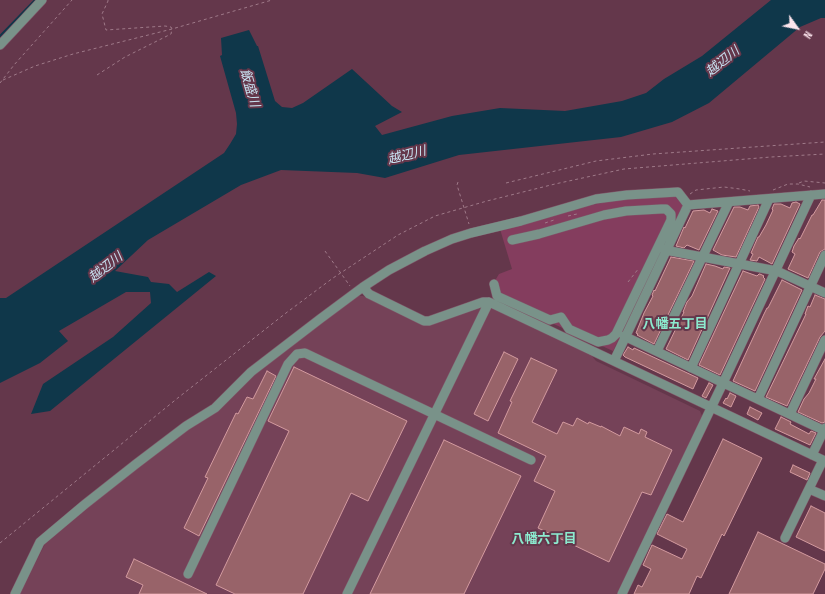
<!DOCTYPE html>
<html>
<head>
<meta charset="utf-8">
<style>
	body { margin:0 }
	#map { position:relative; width:825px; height:594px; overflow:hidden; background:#64374b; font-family:"Sofia Sans Condensed",sans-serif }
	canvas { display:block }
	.north { position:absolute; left:777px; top:8px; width:40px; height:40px; -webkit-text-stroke:3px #64374b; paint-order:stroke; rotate:123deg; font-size:11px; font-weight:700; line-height:16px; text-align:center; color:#fce5ed }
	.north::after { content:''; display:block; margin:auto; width:14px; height:18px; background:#fce5ed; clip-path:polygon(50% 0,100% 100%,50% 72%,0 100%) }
</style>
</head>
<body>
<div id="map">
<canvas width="825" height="594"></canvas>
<div class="north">N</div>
</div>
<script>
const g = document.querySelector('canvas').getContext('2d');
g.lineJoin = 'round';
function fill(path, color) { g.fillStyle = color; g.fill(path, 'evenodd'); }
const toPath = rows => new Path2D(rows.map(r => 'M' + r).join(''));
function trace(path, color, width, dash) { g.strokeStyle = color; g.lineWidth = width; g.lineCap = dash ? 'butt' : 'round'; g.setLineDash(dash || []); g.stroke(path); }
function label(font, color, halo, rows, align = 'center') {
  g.font = font + ' "Sofia Sans Condensed","Noto Sans JP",sans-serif'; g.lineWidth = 4; g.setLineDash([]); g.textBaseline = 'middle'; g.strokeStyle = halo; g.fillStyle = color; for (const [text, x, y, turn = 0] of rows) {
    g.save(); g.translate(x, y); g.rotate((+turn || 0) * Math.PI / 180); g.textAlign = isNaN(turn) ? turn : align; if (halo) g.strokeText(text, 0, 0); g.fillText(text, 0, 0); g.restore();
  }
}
fill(toPath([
	[357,296,363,296,424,325,429,325,487,306,592,356,596,361,700,411,702,416,617,594,20,594,45,544,84,510,254,375]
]), '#754258');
fill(toPath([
	[674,195,683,206,613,351,499,299,496,279,499,274,512,269,500,229,540,220,578,208,625,198]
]), '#843d5e');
fill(toPath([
	[771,0,825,0,825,18,821,18,800,27,709,103,672,122,621,137,459,155,385,178,357,173,281,170,241,185,148,240,115,271,148,277,151,282,169,284,177,292,209,272,216,276,50,411,31,414,43,384,113,337,151,303,150,292,126,292,59,331,68,341,40,363,0,383,0,298,6,298,224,153,230,144,236,134,237,124,236,113,220,56,222,55,221,38,249,30,257,46,258,46,275,101,282,107,292,108,303,103,352,69,392,106,402,112,375,126,382,135,452,116,500,108,565,111,622,101,646,93,664,79,702,56]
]), '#0f374a');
trace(toPath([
	[0,36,35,0]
]), '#0f374a', 2);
const building = toPath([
	[822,200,825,200,825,249,820,252,808,278,788,269,795,254,792,252,794,246,799,238,800,239,812,215,813,215,822,200],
	[796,202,800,204,772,264,759,257,757,261,750,260,753,254,751,253,758,237,759,237,766,225,773,210,772,209,774,204,781,204,790,208,792,203,796,202],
	[758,205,759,207,736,257,722,255,713,250,734,207,740,207,748,210,750,206,758,205],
	[712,209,718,211,699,250,687,245,684,248,676,246,684,227,685,228,693,211,704,210,710,213,712,209],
	[671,257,694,261,654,344,637,335,638,334,636,333,644,313,653,296,652,295,654,290,655,291,671,257],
	[706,264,715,266,723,269,724,267,730,268,688,360,666,349,684,312,683,312,687,302,692,296,706,264],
	[743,271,757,276,759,274,760,274,764,276,763,277,765,279,720,375,699,365,743,271],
	[782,280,802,290,755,391,733,381,764,314,767,308,768,308,782,280],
	[815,295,825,299,825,331,820,337,787,406,766,397,806,314,805,314,808,306,810,307,815,295],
	[628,347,633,350,634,348,698,378,693,389,625,357,623,355,628,347],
	[504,352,518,359,488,421,474,414,504,352],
	[531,358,557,370,532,422,557,434,563,422,573,426,577,418,588,424,589,422,601,427,601,426,620,436,624,427,639,434,641,429,647,432,645,437,672,450,651,495,642,492,609,562,538,528,555,491,534,481,546,456,498,433,512,402,510,401,531,358],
	[825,359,825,422,822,423,798,412,804,399,809,393,816,379,814,379,825,359],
	[294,367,407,421,368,501,351,493,303,594,235,594,216,585,289,431,268,421,294,367],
	[267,371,276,376,199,536,184,528,208,478,205,477,236,413,238,414,247,397,253,399,267,371],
	[709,383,713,385,706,398,702,396,709,383],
	[730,393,736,396,731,407,723,403,726,398,727,399,730,393],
	[750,407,762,413,758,420,747,414,750,407],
	[781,417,791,422,790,424,809,434,811,431,816,433,810,445,775,429,781,417],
	[723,439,762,458,724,536,722,534,701,578,697,576,689,594,634,594,638,585,642,587,651,569,643,565,652,545,682,559,687,549,657,534,667,514,683,522,723,439],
	[444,440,521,476,464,594,370,594,444,440],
	[793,465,810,473,807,480,790,472,793,465],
	[811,506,825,513,825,551,796,537,811,506],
	[758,532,825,564,825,569,813,594,729,594,758,532],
	[134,559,207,594,139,594,143,585,126,577,134,559]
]);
fill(building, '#986369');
trace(building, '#d39a9f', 1);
const minor = toPath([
	[0,45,42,0],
	[665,250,777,271,825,293],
	[494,284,497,296,550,320,561,317,569,329,598,342,608,340,612,338,616,334,671,220,671,214,666,209,661,209,626,211,604,215,539,234,512,240],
	[363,287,369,294,424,321,429,321,483,302,489,302,825,461],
	[624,336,825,431],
	[657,351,729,202],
	[614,361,688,205,825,194],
	[691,368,769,199],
	[758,399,825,255],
	[790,414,825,340],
	[812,455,825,428],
	[809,489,825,496],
	[785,538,823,460],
	[188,574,288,364,297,354,305,353,531,460],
	[15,594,40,542,84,505,136,464,186,426,215,408,251,372,320,319,363,287,389,270,425,251,452,239,471,233,521,221,596,199,627,195,678,192,688,205],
	[347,594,489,302],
	[622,594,723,383,811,195]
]);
trace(minor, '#7f5668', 10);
trace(toPath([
	[97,75,125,57,171,34,172,29,171,27,165,26,106,30,102,14,108,1,108,0],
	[3,80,35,66,73,54,172,29,272,0],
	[0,83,14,65,72,0],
	[458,182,457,185,469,224],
	[506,183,596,161,653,154,825,142],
	[799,183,804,181,825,183],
	[773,190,788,184,798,184,810,187],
	[690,194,696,190,724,187,740,189,750,191],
	[568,216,577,214],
	[545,223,554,220],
	[325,251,350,286],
	[628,282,639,268],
	[0,543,179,397,286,313,333,278,398,235,435,216,487,201,555,184,624,169,771,157,825,154]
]), '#9f7a89', 1, [3, 3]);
trace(minor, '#799289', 9);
label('italic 13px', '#c7e0ef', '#64374b', [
	["越辺川",723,62,-39],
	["飯盛川",249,88,74],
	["越辺川",407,156,-14],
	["越辺川",106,268,-38]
]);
label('bold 13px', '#8cebcf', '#64374b', [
	["八幡五丁目",675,325],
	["八幡六丁目",544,540]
]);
</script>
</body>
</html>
